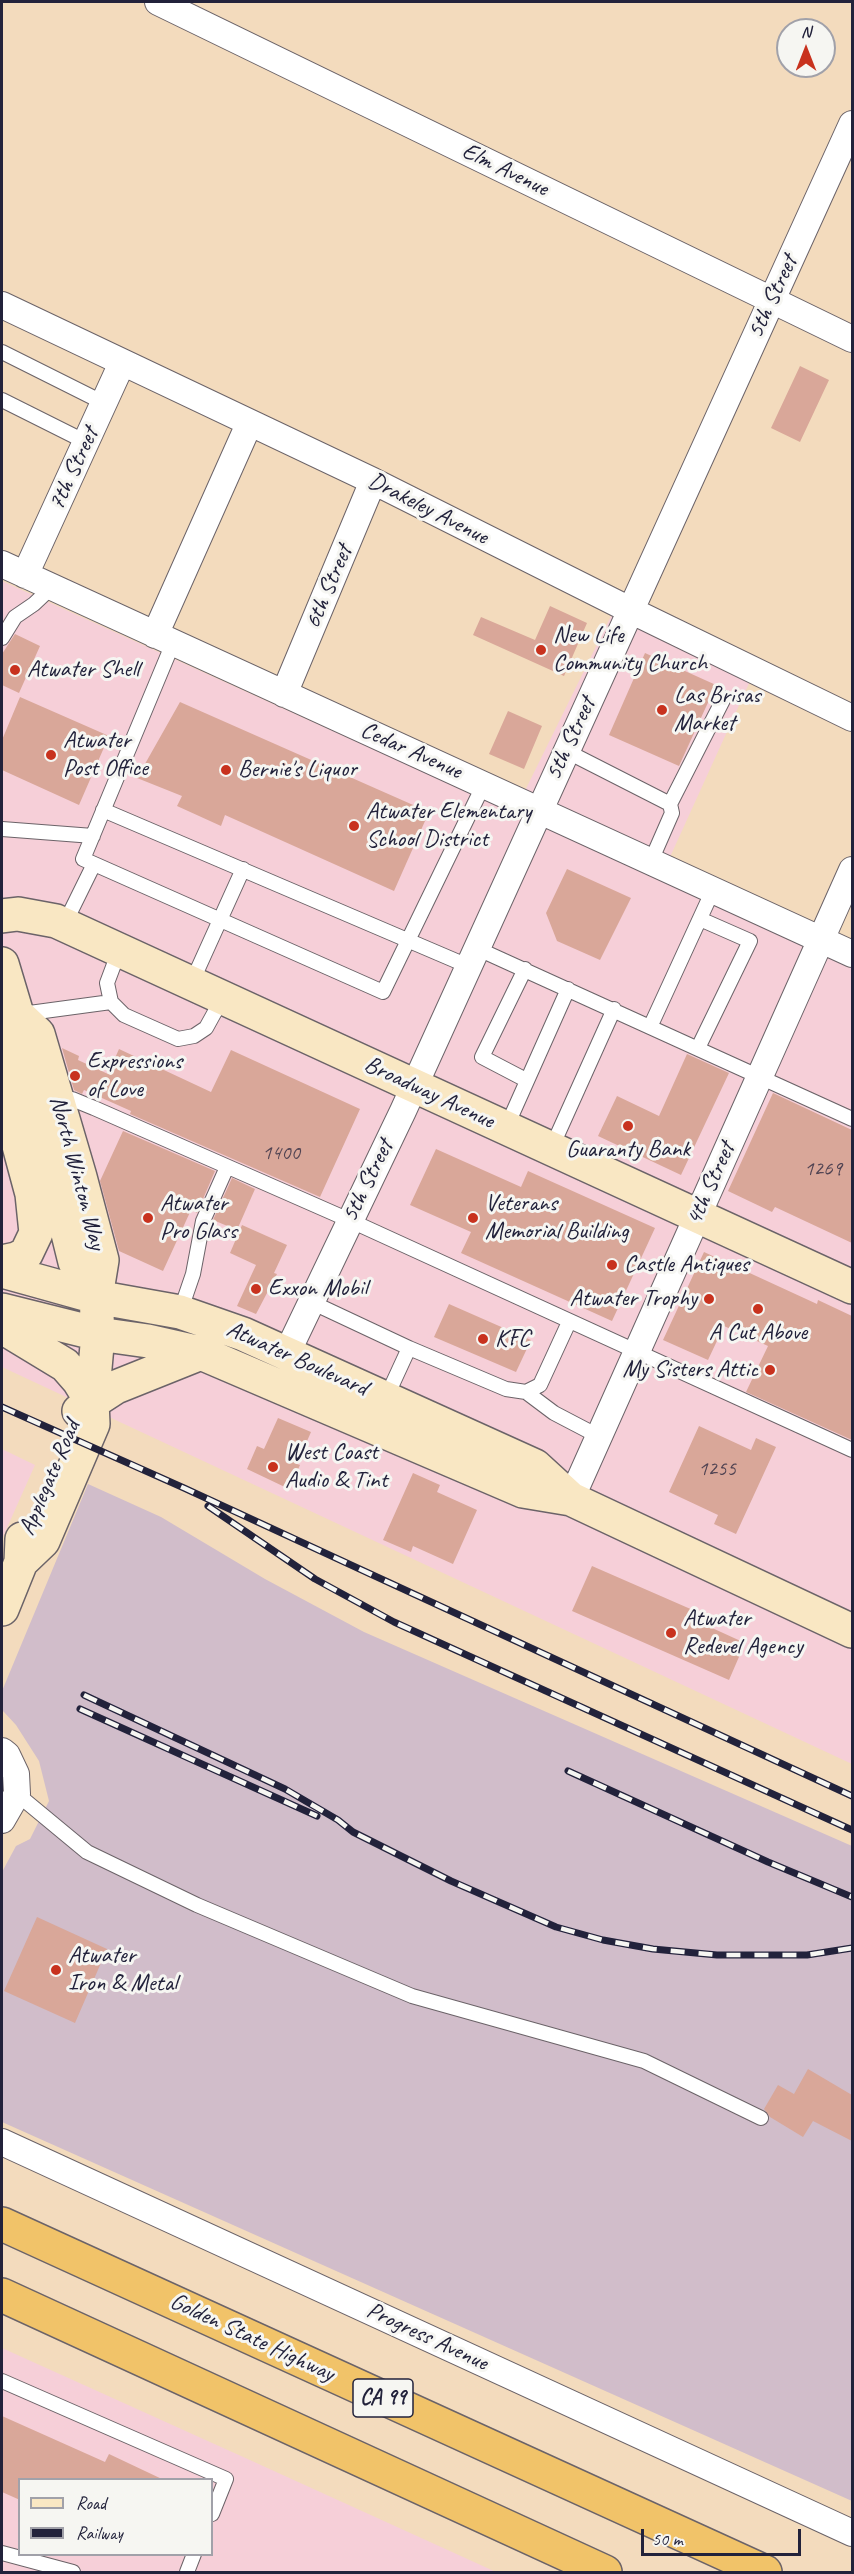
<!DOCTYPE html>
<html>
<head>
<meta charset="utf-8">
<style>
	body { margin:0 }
	#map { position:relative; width:854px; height:2574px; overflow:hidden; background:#f3dbbd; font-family:Caveat,sans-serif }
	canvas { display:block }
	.frame { position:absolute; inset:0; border:3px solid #22223b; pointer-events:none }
	.legend { position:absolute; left:18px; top:2478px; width:195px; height:78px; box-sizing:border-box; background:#f6f6f2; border:2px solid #a1a1a9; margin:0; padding:8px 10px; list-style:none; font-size:18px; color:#22223b }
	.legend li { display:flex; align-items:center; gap:12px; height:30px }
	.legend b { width:30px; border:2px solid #a1a1a9 }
	.north { position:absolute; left:776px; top:18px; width:60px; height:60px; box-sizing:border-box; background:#f6f6f2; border:2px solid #a1a1a9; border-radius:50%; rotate:0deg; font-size:16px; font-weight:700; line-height:24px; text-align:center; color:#22223b }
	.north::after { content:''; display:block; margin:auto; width:21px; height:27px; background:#c8321e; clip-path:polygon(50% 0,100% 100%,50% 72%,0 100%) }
	.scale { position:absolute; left:641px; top:2529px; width:160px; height:27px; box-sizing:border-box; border:3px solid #22223b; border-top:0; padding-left:8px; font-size:18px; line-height:21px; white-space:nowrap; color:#22223b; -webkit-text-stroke:4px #f6f6f2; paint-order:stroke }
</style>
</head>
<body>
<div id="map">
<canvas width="854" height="2574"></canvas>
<div class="frame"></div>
<ul class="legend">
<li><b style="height:8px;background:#f9e7c3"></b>Road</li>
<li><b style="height:8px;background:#22223b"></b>Railway</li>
</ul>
<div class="north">N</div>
<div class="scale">50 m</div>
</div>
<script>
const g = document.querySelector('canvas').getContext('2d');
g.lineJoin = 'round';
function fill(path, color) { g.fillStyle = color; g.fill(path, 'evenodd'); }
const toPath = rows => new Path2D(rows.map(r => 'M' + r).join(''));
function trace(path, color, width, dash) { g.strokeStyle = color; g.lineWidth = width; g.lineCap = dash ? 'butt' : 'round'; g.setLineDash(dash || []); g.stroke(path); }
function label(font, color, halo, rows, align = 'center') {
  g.font = font + ' Caveat,sans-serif'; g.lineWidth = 6; g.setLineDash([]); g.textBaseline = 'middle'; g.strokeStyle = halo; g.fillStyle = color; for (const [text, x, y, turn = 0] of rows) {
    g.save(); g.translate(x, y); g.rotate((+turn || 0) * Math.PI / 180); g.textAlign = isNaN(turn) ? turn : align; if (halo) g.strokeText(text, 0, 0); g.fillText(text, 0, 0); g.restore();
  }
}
fill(toPath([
	[2,581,514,813,614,610,751,679,660,879,852,968,852,1764,2,1367],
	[2,1449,35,1465,2,1539],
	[2,2348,252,2461,496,2572,2,2572],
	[20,2480,212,2480,212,2554,20,2554]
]), '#f6cfd8');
fill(toPath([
	[88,1484,161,1517,265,1579,364,1632,852,1846,852,2501,2,2122,2,1872,16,1846,30,1839,49,1801,39,1761,16,1725,3,1711,2,1691]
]), '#d1bdca');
fill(toPath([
	[800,366,829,380,800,442,771,428],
	[550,606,587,623,564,676,473,635,481,617,535,640],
	[15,634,40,646,19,693,2,685,2,654],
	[645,653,716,685,679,766,609,735],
	[20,697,109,736,79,805,2,770,2,740],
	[180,702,429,812,394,891,225,815,221,826,177,806,182,796,137,778],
	[508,711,542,726,524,769,489,754],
	[567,869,631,898,600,960,557,941,546,913],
	[62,1048,79,1056,78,1060,108,1074,119,1049,211,1092,231,1050,360,1109,320,1197,130,1114,131,1111,84,1090,82,1094,74,1090],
	[687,1054,729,1073,681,1175,598,1136,617,1096,659,1116],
	[773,1093,852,1130,852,1243,775,1207,772,1212,728,1191],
	[123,1131,215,1171,197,1213,191,1210,163,1271,119,1251,100,1181],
	[436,1149,521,1187,528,1171,655,1228,612,1321,461,1253,471,1232,410,1205],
	[232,1178,255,1189,237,1230,213,1220],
	[242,1225,287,1245,274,1273,277,1274,256,1314,237,1306,256,1265,230,1253],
	[704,1252,817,1304,818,1300,852,1316,852,1440,746,1392,768,1346,724,1326,708,1360,663,1340],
	[449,1304,531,1340,516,1372,434,1337],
	[278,1418,311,1432,297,1464,300,1465,289,1489,247,1469,257,1446,264,1449],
	[699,1426,751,1450,756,1438,776,1447,736,1534,714,1524,718,1515,669,1492],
	[413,1473,440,1485,437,1492,477,1510,453,1564,413,1546,411,1552,383,1540],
	[592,1566,702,1614,699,1622,745,1643,729,1680,572,1611],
	[37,1917,107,1949,75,2023,4,1991],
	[808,2069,852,2095,852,2141,813,2121,803,2137,770,2117,764,2109,778,2085,794,2094],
	[2,2416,105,2462,109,2454,164,2480,20,2480,20,2500,2,2492]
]), '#d9a799');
const lane = toPath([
	[2,352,104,403],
	[2,400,86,442],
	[2,638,15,617,34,604,52,587],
	[173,643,83,859,383,992,484,784],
	[566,751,670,804,672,813,651,861],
	[670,804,724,698],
	[103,810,468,966],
	[2,829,93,836],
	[64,925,94,864],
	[476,948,852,1119],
	[119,951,107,983,111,1002,124,1015,178,1039,194,1036,206,1028,222,999],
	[525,969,482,1057,526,1080],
	[191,984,243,869],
	[22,1014,111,1002],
	[651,1025,713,890],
	[698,1048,750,941,700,919],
	[57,1096,72,1099,94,1108,349,1220,852,1450],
	[506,1128,568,989],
	[551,1149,614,1009],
	[311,1302,409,1348,386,1398],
	[180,1312,193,1274,203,1221,227,1167],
	[409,1348,506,1389,526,1392,540,1385,569,1322],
	[526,1392,554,1413,598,1436],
	[17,1794,87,1852,197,1905,412,1996,644,2061,761,2118],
	[2,2381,226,2479,212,2514],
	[2,2553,73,2572],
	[187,2572,194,2554]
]);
const street = toPath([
	[158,2,852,339],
	[2,305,373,481,630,610,852,718],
	[2,564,852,954],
	[25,575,122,363],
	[155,635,249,424],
	[284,694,373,481],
	[287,1353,403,1111,852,124],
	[571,1499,852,870],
	[2,1751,7,1755,16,1774,17,1794,2,1820],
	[2,2142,852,2533]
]);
const secondary = toPath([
	[2,916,18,914,56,921,852,1287],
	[2,964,17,1014,14,1041,55,1181,75,1262,96,1297],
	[17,1014,38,1034,80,1177,102,1260,96,1297,98,1334,92,1402,93,1424,43,1541,21,1562],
	[2,1066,11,1116,32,1194,36,1233,26,1254,16,1259,2,1262],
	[2,1271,96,1297,180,1312,243,1334,535,1466,571,1499],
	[2,1310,98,1334,148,1341,201,1353,523,1491,571,1499,852,1631],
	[2,1327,65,1365,79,1381,92,1402],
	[79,1411,116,1387,201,1353],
	[2,1609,21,1562,22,1539]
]);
const highway = toPath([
	[2,2224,765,2572],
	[2,2295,605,2572]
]);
trace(lane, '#6b6368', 16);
trace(street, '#6b6368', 28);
trace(secondary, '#6b6368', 36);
trace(highway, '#6b6368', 36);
trace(lane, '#fff', 14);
trace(street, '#fff', 26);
trace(secondary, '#f9e7c3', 33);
trace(highway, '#f1c369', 33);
const rail = toPath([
	[2,1407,184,1488,852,1796],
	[208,1506,315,1579,394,1622,852,1830],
	[84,1695,285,1789,338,1820,353,1832,451,1881,556,1927,603,1940,653,1949,717,1955,807,1955,852,1948],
	[80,1709,317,1816],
	[568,1771,768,1862,852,1897]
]);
trace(rail, '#22223b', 7);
trace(rail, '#f6f6f2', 4.5, [14]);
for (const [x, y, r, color] of [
	[541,650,6,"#c8321e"],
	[15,670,6,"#c8321e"],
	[662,710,6,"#c8321e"],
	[51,755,6,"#c8321e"],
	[226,770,6,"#c8321e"],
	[354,826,6,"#c8321e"],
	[75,1076,6,"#c8321e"],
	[628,1126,6,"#c8321e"],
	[148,1218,6,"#c8321e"],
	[473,1218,6,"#c8321e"],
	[612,1265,6,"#c8321e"],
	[256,1289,6,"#c8321e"],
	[709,1299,6,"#c8321e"],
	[758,1309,6,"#c8321e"],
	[483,1339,6,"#c8321e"],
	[770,1370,6,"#c8321e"],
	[273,1467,6,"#c8321e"],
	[671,1633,6,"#c8321e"],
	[56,1970,6,"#c8321e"]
]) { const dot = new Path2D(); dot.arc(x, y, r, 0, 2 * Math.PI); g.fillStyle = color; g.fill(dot); trace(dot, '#f6f6f2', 2); }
label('21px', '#504352', null, [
	["1400",281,1153],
	["1269",823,1169],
	["1255",717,1469]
]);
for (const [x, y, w] of [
	[383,2398,60]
]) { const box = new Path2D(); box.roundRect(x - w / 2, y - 19, w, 38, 4.5); g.fillStyle = '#f6f6f2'; g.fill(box); trace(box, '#22223b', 1.5); }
label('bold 22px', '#22223b', null, [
	["CA 99",383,2398]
]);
label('24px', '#22223b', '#f6f6f2', [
	["Elm Avenue",505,170,26],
	["5th Street",773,297,-65],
	["7th Street",74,469,-65],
	["Drakeley Avenue",428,509,27],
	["6th Street",329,587,-67],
	["5th Street",571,739,-65],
	["Cedar Avenue",411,751,24],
	["Broadway Avenue",429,1093,25],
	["North Winton Way",77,1173,75],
	["5th Street",368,1181,-64],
	["4th Street",711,1184,-66],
	["Atwater Boulevard",297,1359,24],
	["Applegate Road",50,1478,-67],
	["Progress Avenue",427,2337,25],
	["Golden State Highway",252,2338,25]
]);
label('24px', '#22223b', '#f6f6f2', [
	["New Life",553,636],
	["Community Church",553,664],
	["Atwater Shell",27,670],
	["Las Brisas",674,696],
	["Market",674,724],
	["Atwater",63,741],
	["Post Office",63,769],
	["Bernie's Liquor",238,770],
	["Atwater Elementary",366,812],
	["School District",366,840],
	["Expressions",87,1062],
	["of Love",87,1090],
	["Guaranty Bank",628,1150,"center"],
	["Atwater",160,1204],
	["Pro Glass",160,1232],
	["Veterans",485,1204],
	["Memorial Building",485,1232],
	["Castle Antiques",624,1265],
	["Exxon Mobil",268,1289],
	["Atwater Trophy",697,1299,"right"],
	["A Cut Above",758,1333,"center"],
	["KFC",495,1339],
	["My Sisters Attic",758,1370,"right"],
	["West Coast",285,1453],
	["Audio & Tint",285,1481],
	["Atwater",683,1619],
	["Redevel Agency",683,1647],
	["Atwater",68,1956],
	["Iron & Metal",68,1984]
], 'left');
</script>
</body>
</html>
